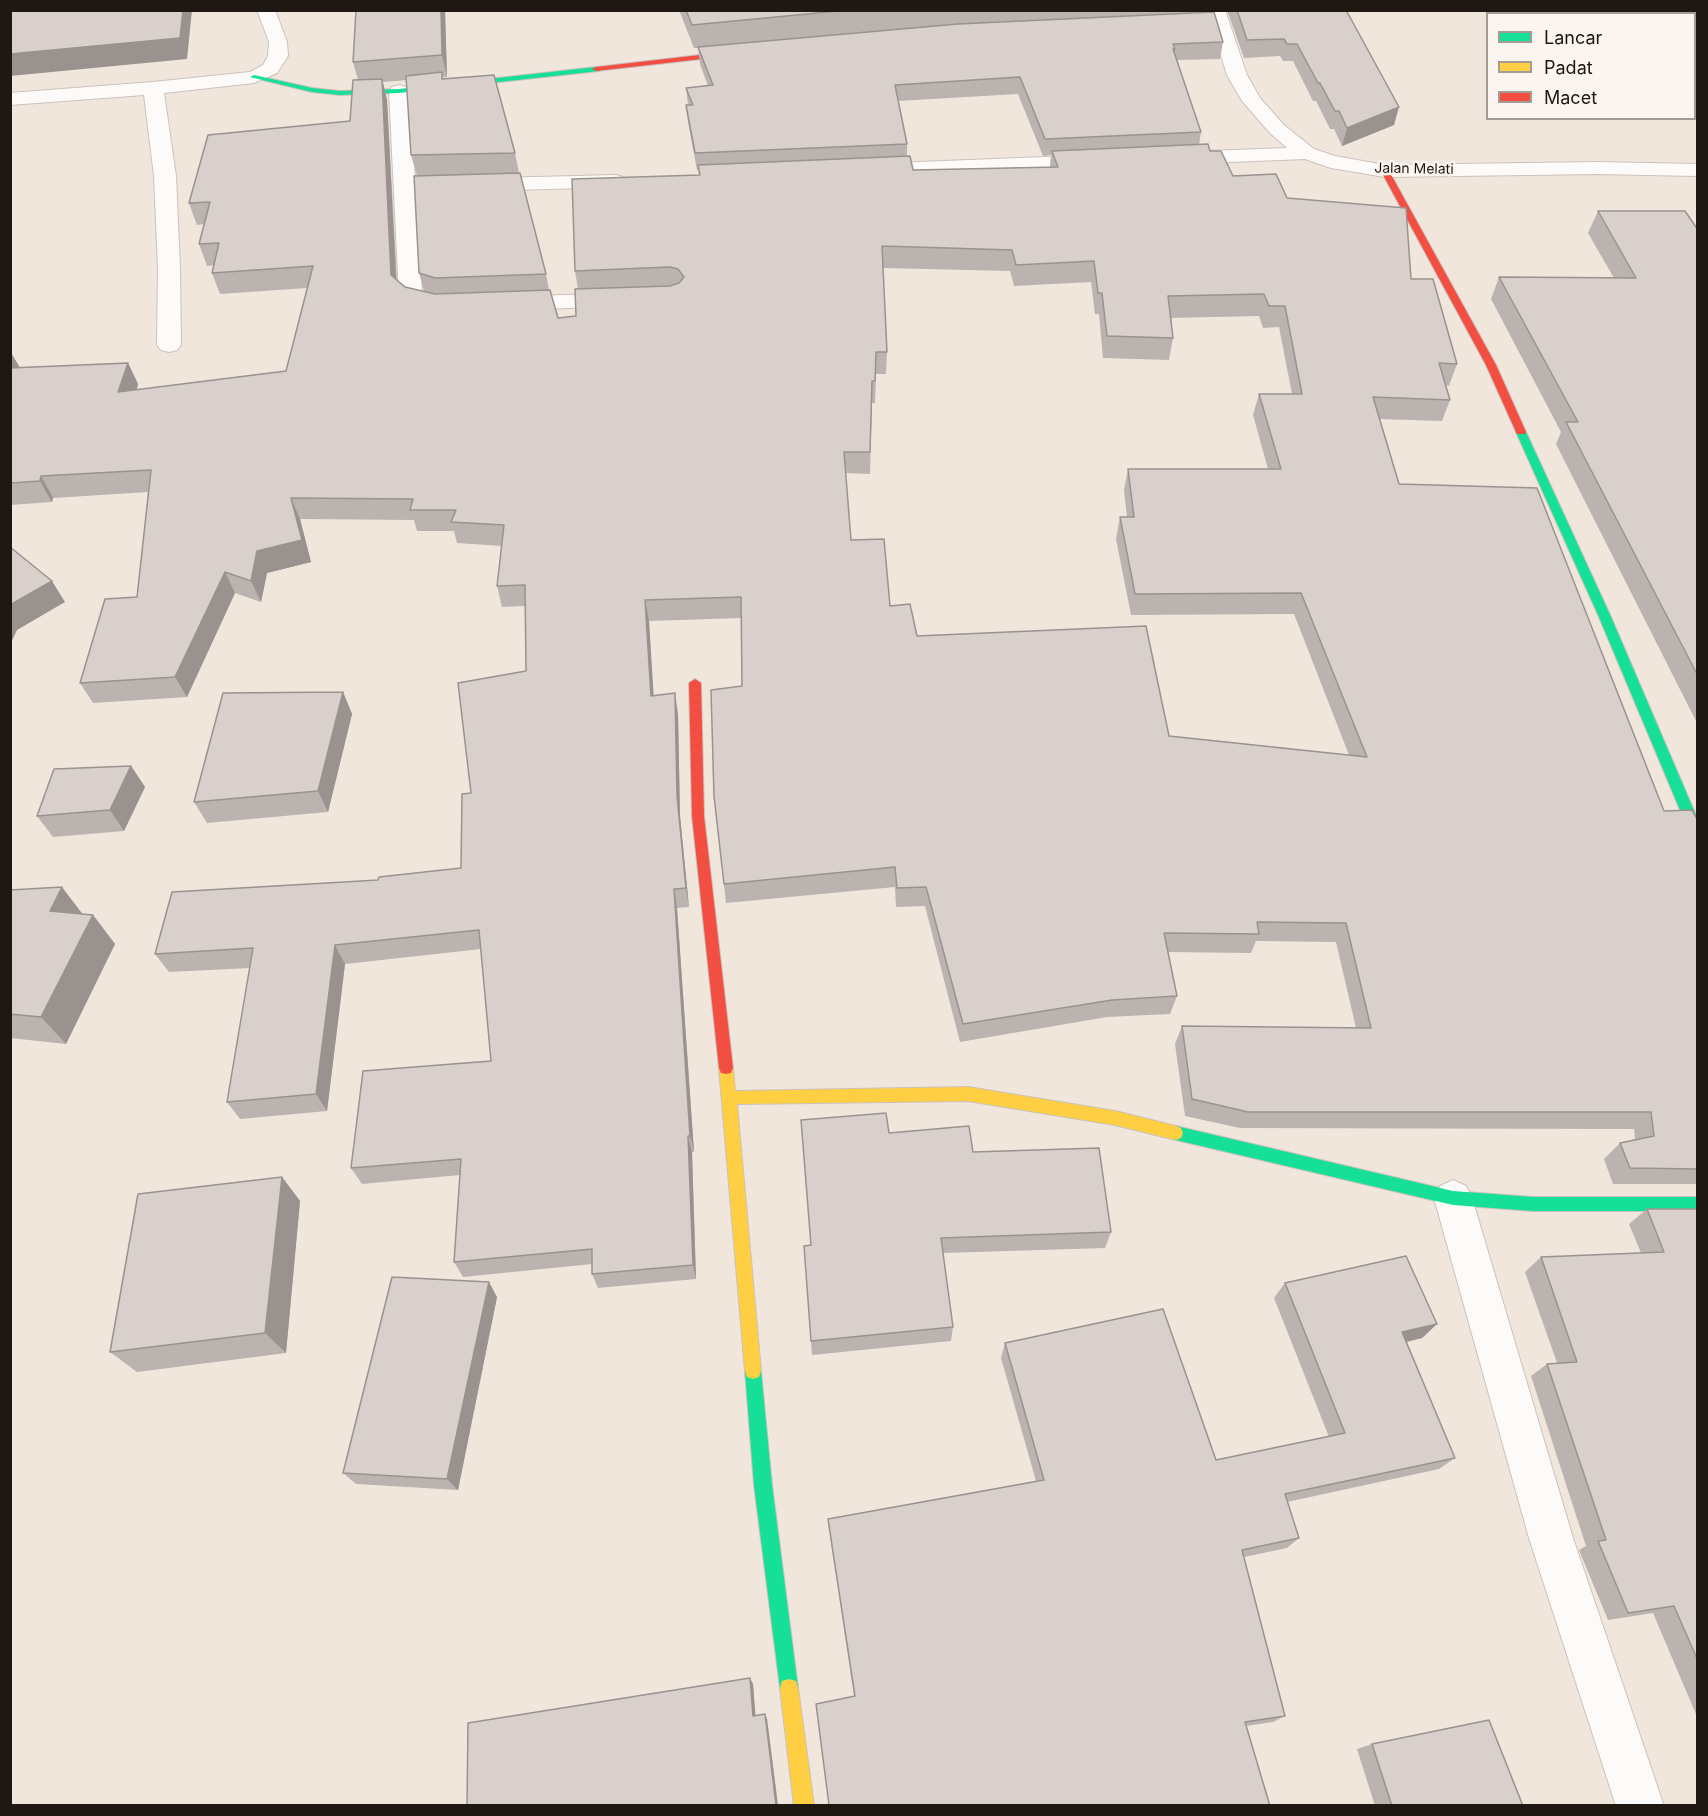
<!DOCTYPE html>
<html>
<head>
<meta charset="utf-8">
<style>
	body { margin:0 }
	#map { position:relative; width:1708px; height:1816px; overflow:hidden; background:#f0e6dc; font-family:Inter,sans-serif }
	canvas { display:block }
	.frame { position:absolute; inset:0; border:12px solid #1e1712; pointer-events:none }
	.legend { position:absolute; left:1486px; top:12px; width:210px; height:108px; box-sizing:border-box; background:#fcf4ee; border:2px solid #a39c96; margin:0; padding:8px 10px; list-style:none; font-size:18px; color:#1e1712 }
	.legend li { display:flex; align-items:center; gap:12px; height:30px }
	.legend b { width:30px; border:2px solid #a39c96 }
</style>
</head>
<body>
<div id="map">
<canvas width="1708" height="1816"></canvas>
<div class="frame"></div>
<ul class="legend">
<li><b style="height:8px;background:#16e098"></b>Lancar</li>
<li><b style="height:8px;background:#ffcf43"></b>Padat</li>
<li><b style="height:8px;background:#f24e42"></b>Macet</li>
</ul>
</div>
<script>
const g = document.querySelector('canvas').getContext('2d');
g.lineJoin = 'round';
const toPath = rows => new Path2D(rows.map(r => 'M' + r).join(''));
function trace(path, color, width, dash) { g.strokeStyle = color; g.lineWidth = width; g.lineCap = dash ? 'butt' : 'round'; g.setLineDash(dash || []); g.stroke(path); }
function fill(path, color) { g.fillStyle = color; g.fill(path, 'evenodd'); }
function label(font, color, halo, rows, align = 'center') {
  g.font = font + ' Inter,sans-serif'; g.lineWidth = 5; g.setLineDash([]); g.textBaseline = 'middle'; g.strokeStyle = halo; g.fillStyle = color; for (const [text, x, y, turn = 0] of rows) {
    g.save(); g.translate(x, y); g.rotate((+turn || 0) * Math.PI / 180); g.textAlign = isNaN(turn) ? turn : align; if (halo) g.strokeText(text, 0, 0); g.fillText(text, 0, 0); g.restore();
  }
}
const street = toPath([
	[257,10,275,10,287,42,288,56,277,73,254,83,164,93,176,176,180,268,181,345,177,350,169,352,161,350,157,345,158,268,154,176,144,95,10,105,10,93,153,82,250,72,263,65,268,56,269,42,257,10],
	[1207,10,1225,10,1247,75,1260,98,1284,125,1314,149,1335,156,1385,165,1597,162,1698,164,1698,176,1597,174,1385,177,1331,168,1305,159,1180,164,1173,162,1170,158,1173,154,1180,152,1287,148,1270,133,1242,101,1227,75,1207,10],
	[399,85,406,87,409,91,415,180,616,175,623,177,627,181,623,185,616,187,416,193,422,293,453,301,457,306,453,311,445,313,411,306,399,295,389,91,392,87,399,85],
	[1096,155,1103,157,1106,161,1103,165,868,176,861,174,858,170,861,166,868,164,1096,155],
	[619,293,627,295,631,300,627,305,509,311,501,309,497,304,501,299,509,297,619,293],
	[1453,1180,1466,1186,1472,1198,1573,1538,1664,1806,1616,1806,1529,1538,1434,1198,1440,1186,1453,1180]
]);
const fast = toPath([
	[596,67,599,67,599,71,399,93,340,95,312,92,250,77,254,75,312,88,340,91,399,89,596,67],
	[1521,429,1526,432,1611,617,1698,820,1698,841,1691,836,1599,617,1516,432,1521,429],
	[1176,1126,1453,1191,1533,1197,1698,1197,1698,1211,1533,1211,1453,1205,1176,1140,1171,1138,1169,1133,1171,1128,1176,1126],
	[753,1363,759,1365,761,1371,772,1485,798,1688,796,1695,789,1697,782,1695,780,1688,754,1485,745,1371,747,1365,753,1363]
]);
const slow = toPath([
	[726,1062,731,1063,733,1068,735,1091,968,1087,1115,1111,1176,1126,1181,1128,1183,1133,1181,1138,1176,1140,1115,1125,968,1101,737,1104,761,1371,759,1377,753,1379,747,1377,745,1371,719,1068,721,1063,726,1062],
	[789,1679,796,1681,798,1688,814,1806,794,1806,780,1688,782,1681,789,1679]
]);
const jam = toPath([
	[743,50,747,52,746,54,596,71,592,69,596,67,743,50],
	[1385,168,1389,171,1496,365,1526,432,1525,434,1517,434,1516,432,1486,365,1381,171,1385,168],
	[695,679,701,683,704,816,733,1068,731,1073,726,1074,721,1073,719,1068,692,816,689,683,695,679]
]);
trace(street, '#cbc2bb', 2);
trace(fast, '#cbc2bb', 2);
trace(slow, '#cbc2bb', 2);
trace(jam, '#cbc2bb', 2);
fill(street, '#fdfbfa');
fill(fast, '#16e098');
fill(slow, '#ffcf43');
fill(jam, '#f24e42');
fill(toPath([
	[356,10,445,10,447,77,443,77,444,79,515,153,519,173,546,274,549,290,558,318,576,316,578,289,575,271,699,175,698,170,697,170,688,122,686,105,688,105,686,88,708,86,700,64,698,48,694,48,679,10,1207,10,1206,13,1223,42,1220,59,1176,60,1201,132,1199,145,1210,151,1233,176,1287,198,1411,279,1457,364,1449,386,1446,385,1450,400,1442,421,1380,419,1399,484,1664,811,1698,821,1698,1184,1613,1184,1604,1159,1620,1143,1635,1139,1634,1129,1240,1128,1185,1116,1175,1044,1182,1026,1356,1028,1336,942,1256,941,1251,953,1168,952,1177,996,1170,1014,1107,1017,960,1042,925,906,896,907,895,887,726,903,714,796,742,686,741,618,649,621,653,695,678,714,680,816,689,907,677,908,694,1152,692,1152,696,1279,598,1288,592,1274,592,1264,463,1277,454,1262,460,1175,362,1184,351,1168,491,1061,481,949,345,964,327,1111,240,1119,227,1102,250,968,169,972,155,954,378,880,461,868,471,793,526,671,525,606,502,607,497,586,502,546,457,543,454,531,417,531,414,520,300,519,311,562,267,573,261,602,235,593,187,697,93,703,80,683,137,597,148,492,53,498,52,502,10,505,10,351,20,368,128,363,138,384,137,390,286,371,307,288,220,294,212,273,214,265,207,266,199,244,204,224,197,225,189,203,350,121,358,80,353,62],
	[407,80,411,155,417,176,419,273,424,291,405,287,397,280,387,100,383,82],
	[1018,94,1043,156,1051,155,1050,167,913,170,907,157,907,144,898,101],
	[883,268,1010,271,1014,286,1091,282,1095,314,1099,314,1103,358,1169,360,1173,338,1171,318,1259,316,1263,328,1279,327,1292,394,1259,394,1253,415,1268,469,1128,469,1124,490,1127,517,1120,517,1116,539,1131,615,1294,614,1349,755,1169,736,917,636,890,606,851,540,845,473,870,474,872,403,875,403,876,374,886,374,887,352],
	[1227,10,1346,10,1394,125,1342,146,1334,129,1330,129,1316,101,1313,101,1293,61,1283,61,1280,56,1244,58],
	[1618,10,1698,10,1698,51,1695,46,1695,14,1620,14],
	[1598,211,1698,230,1698,725,1556,444,1561,432,1491,299,1499,277,1614,278,1588,233],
	[343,692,352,714,328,812,207,823,194,802],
	[131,766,145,787,124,831,53,837,37,816],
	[10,890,82,914,93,915,115,944,66,1044,10,1038],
	[889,1133,973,1152,1111,1232,1105,1248,943,1253,953,1327,951,1341,812,1355,804,1246,811,1245],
	[282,1177,300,1201,286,1353,137,1372,110,1352],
	[1647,1209,1698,1209,1698,1719,1653,1613,1608,1620,1579,1550,1586,1546,1531,1376,1547,1364,1557,1363,1525,1272,1541,1257,1641,1253,1629,1224],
	[1285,1283,1437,1324,1422,1338,1407,1342,1455,1458,1439,1469,1287,1502,1299,1538,1287,1548,1244,1557,1285,1716,1273,1722,1246,1726,1270,1806,467,1806,753,1684,755,1716,765,1714,767,1719,778,1805,829,1805,854,1696,829,1529,828,1519,1036,1481,1001,1358,1005,1343,1216,1460,1329,1437,1274,1298],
	[497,1297,458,1490,356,1484,343,1473],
	[1372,1744,1523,1806,1375,1806,1357,1749]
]), '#bbb3af');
fill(toPath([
	[183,10,192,10,187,59,10,76,10,54],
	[441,10,445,10,447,77,442,55],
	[382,79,387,100,397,297,391,275],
	[1399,107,1394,125,1342,146,1347,128],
	[10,351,20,368,10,390],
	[128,363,138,384,129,414,118,392],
	[41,476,53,498,52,502,40,481],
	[291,498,300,519,311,562,267,573,261,602,251,581,257,551],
	[225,572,235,593,187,697,175,677],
	[52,581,65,602,17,630,10,645,10,605],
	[645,600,649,621,655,716,651,696],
	[343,692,352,714,328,812,318,791],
	[675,693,678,714,680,816,689,907,686,888,677,796],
	[131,766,145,787,124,831,110,810],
	[62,887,84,916,50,911],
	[674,889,677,908,694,1152,690,1136],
	[93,915,115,944,66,1044,41,1017],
	[335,945,345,964,327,1111,316,1094],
	[688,1136,692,1152,696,1279,693,1265],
	[282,1177,300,1201,286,1353,265,1333],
	[489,1282,497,1297,458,1490,447,1479],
	[1437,1324,1422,1338,1388,1346,1402,1332],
	[750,1678,753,1684,756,1722,753,1716],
	[765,1714,767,1719,778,1806,776,1805]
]), '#99928e');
const building = toPath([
	[10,10,183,10,180,38,10,54,10,10],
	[356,10,441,10,442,55,353,62,356,10],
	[686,10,849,10,692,25,686,10],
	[1237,10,1346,10,1399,107,1347,128,1339,111,1335,111,1320,83,1318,83,1297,44,1287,44,1284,39,1247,40,1237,10],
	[1631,10,1698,10,1698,32,1695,32,1695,14,1632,14,1631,10],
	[1214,12,1223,42,1173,44,1175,49,1173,49,1201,132,1045,139,1020,77,895,85,907,144,695,153,686,105,693,105,686,88,713,85,698,47,958,24,1214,12],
	[442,72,442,79,494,75,515,153,411,155,406,76,442,72],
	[382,79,391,275,405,287,435,294,550,290,558,318,576,316,575,289,670,286,679,283,684,277,678,269,670,267,575,271,572,179,700,175,698,165,910,156,913,170,1058,167,1052,151,1208,144,1210,151,1221,151,1233,176,1276,174,1287,198,1406,208,1411,279,1433,279,1457,364,1439,363,1450,400,1373,397,1399,484,1537,488,1664,811,1692,810,1698,821,1698,1169,1630,1168,1620,1143,1654,1136,1651,1112,1248,1112,1192,1099,1182,1026,1371,1028,1346,923,1257,922,1259,934,1164,933,1177,996,1112,1000,963,1024,926,887,897,888,895,867,724,884,714,796,711,690,742,686,741,597,645,600,651,696,675,693,677,796,686,888,674,889,690,1136,688,1136,693,1265,592,1274,592,1249,454,1262,461,1159,351,1168,363,1071,491,1061,479,930,335,945,316,1094,227,1102,253,948,155,954,172,892,378,880,379,877,461,868,462,794,471,793,458,683,526,671,525,585,497,586,504,525,451,522,456,510,410,510,413,499,291,498,302,540,257,551,251,581,225,572,175,677,80,683,105,599,137,597,151,470,41,476,40,481,10,483,10,368,128,363,118,392,286,371,313,266,212,273,219,243,199,244,210,202,189,203,208,135,350,121,353,80,382,79],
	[882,246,1012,250,1016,265,1094,261,1098,293,1102,293,1107,336,1173,338,1168,296,1264,294,1269,306,1285,306,1302,394,1259,394,1281,469,1128,469,1134,517,1120,517,1135,594,1301,593,1367,757,1169,736,1146,626,917,636,910,604,890,606,884,539,851,540,844,452,870,452,872,381,875,381,876,352,887,352,882,246],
	[520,173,546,274,435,278,419,273,414,176,520,173],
	[1598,211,1685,211,1698,230,1698,676,1566,422,1578,422,1499,277,1636,278,1598,211],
	[10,547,52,581,10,605,10,547],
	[343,692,318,791,194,802,223,693,343,692],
	[131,766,110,810,37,816,54,769,131,766],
	[62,887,50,911,93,915,41,1017,10,1014,10,890,62,887],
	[886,1113,889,1133,969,1126,973,1152,1099,1148,1111,1232,941,1238,953,1327,811,1341,804,1246,811,1245,801,1120,886,1113],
	[282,1177,265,1333,110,1352,138,1194,282,1177],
	[1647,1209,1698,1209,1698,1661,1674,1606,1628,1613,1598,1541,1606,1540,1547,1364,1577,1362,1541,1257,1664,1252,1647,1209],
	[1406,1256,1437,1324,1402,1332,1455,1458,1285,1494,1299,1538,1242,1550,1285,1716,1245,1722,1270,1806,467,1806,468,1723,750,1678,753,1716,765,1714,776,1805,829,1805,816,1704,855,1696,828,1519,1044,1480,1005,1343,1163,1309,1216,1460,1345,1433,1285,1283,1406,1256],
	[392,1277,489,1282,447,1479,343,1473,392,1277],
	[1489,1720,1523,1806,1392,1806,1372,1744,1489,1720]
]);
fill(building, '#dad0cb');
trace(building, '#99928e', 1.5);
label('14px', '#1e1712', '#fcf4ee', [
	["Jalan Melati",1414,169,1]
]);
</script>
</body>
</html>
